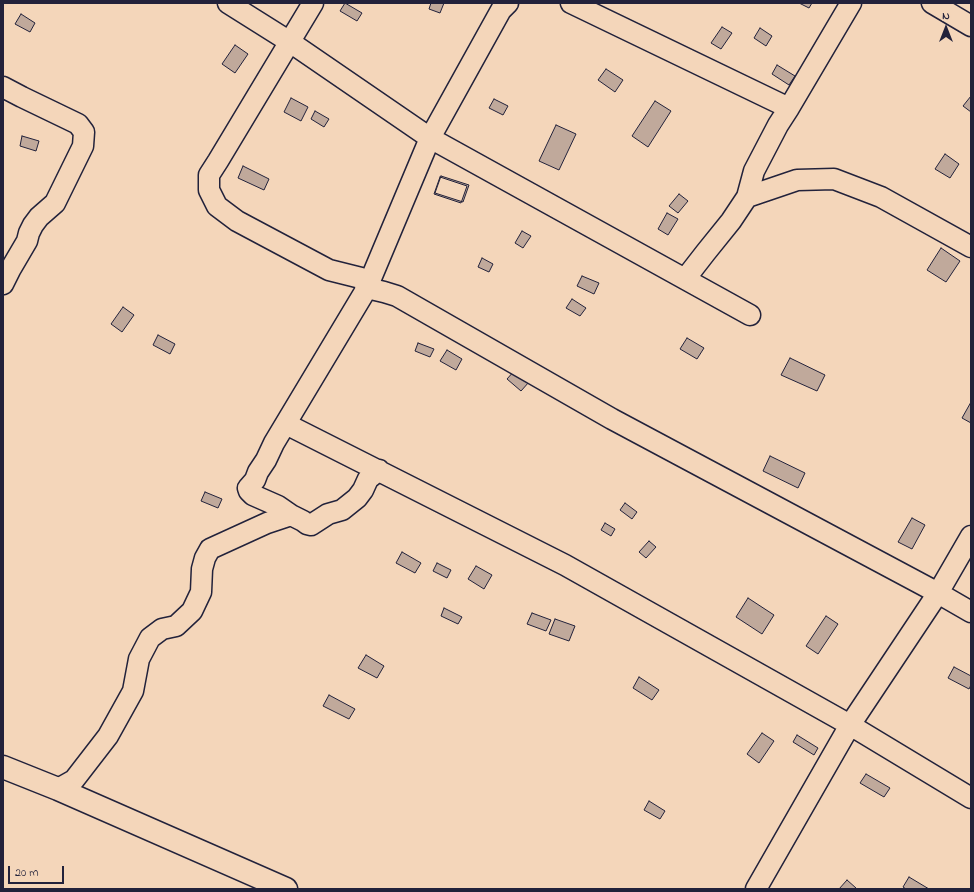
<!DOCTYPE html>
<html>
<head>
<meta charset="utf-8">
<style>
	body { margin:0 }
	#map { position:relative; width:974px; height:892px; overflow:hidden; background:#f4d6ba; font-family:"Indie Flower",sans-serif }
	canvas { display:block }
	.frame { position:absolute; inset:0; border:4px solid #22223b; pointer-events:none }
	.north { position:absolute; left:926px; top:8px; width:40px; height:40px; -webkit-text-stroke:3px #f4d6ba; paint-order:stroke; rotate:0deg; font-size:11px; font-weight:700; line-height:16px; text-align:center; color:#22223b }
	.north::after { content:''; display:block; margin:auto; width:14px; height:18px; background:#22223b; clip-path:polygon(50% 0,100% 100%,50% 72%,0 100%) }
	.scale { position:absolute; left:8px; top:866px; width:56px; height:18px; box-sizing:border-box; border:2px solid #22223b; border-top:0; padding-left:5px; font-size:12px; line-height:14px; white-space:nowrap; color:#22223b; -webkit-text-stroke:3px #f4d6ba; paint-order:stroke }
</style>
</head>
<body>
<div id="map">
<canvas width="974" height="892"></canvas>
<div class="frame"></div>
<div class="north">N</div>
<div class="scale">20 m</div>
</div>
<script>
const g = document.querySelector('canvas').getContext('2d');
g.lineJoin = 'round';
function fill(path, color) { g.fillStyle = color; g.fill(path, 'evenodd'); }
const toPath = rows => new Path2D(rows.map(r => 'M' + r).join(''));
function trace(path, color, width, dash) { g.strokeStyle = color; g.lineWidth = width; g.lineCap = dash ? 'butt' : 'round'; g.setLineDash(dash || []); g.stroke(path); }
const building = toPath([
	[345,3,362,13,357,21,340,11,345,3],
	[431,3,444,3,440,13,429,9,431,3],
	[799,3,812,3,809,8,799,3],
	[21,14,35,23,30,32,15,24,21,14],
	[722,27,732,33,721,49,711,43,722,27],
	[760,28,772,36,766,46,754,38,760,28],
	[235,45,248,54,235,73,222,64,235,45],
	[777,65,795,76,789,85,772,74,777,65],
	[606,69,623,80,615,92,598,80,606,69],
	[971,96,971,112,963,106,971,96],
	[291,98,308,107,301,121,284,112,291,98],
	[494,99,508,106,503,115,489,108,494,99],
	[655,101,671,111,648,147,632,136,655,101],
	[315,111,329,119,324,127,311,119,315,111],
	[556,125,576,134,559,170,539,161,556,125],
	[22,136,39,141,36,151,20,146,22,136],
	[945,154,959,164,950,178,935,169,945,154],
	[243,166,269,179,264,190,238,178,243,166],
	[441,176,469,185,463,202,435,193,441,176],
	[440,177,467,186,461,203,434,194,440,177],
	[679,194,688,201,678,213,669,206,679,194],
	[667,213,678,219,668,235,658,229,667,213],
	[522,231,531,236,523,248,515,243,522,231],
	[941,248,960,261,946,282,927,270,941,248],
	[482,258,493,264,489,272,478,267,482,258],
	[582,276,599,283,594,294,577,286,582,276],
	[572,299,586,308,580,316,566,308,572,299],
	[123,307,134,315,122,332,111,324,123,307],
	[158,335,175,344,170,354,153,345,158,335],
	[687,338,704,348,697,359,680,349,687,338],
	[418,343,434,349,430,357,415,351,418,343],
	[447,350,462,359,456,370,440,361,447,350],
	[790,358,825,375,817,391,781,375,790,358],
	[515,370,529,382,521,391,507,379,515,370],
	[971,402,971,423,962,418,971,402],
	[770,456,805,473,798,488,763,471,770,456],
	[205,492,222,499,218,508,201,501,205,492],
	[625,503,637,512,632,519,620,510,625,503],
	[912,518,925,525,912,549,898,542,912,518],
	[605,523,615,529,611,536,601,530,605,523],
	[649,541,656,547,646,558,639,552,649,541],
	[402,552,421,563,415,573,396,563,402,552],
	[437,563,451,570,447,578,433,571,437,563],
	[476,566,492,575,484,589,468,579,476,566],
	[748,598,774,615,762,634,736,617,748,598],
	[444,608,462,617,458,624,441,616,444,608],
	[532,613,551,620,546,631,527,624,532,613],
	[826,616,838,624,818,654,806,646,826,616],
	[555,619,575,626,569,641,549,634,555,619],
	[366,655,384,666,377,678,358,668,366,655],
	[954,667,971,676,971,685,969,689,948,678,954,667],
	[639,677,659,690,652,700,633,688,639,677],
	[329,695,355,709,349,719,323,706,329,695],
	[762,733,774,741,759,763,747,754,762,733],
	[797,735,818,748,814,755,793,742,797,735],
	[866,774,890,788,884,797,860,783,866,774],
	[649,801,665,811,660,819,644,810,649,801],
	[909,877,929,889,906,889,903,887,909,877],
	[847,880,856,888,854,889,839,889,847,880]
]);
fill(building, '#c0a99b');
trace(building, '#22223b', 1);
const minor = toPath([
	[228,3,290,42,430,138,750,315],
	[313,3,218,161,209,175,209,190,217,206,237,221,329,270,361,278,363,281,367,288,384,292,397,296,612,419,938,593,971,612],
	[571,3,789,108],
	[932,3,971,26],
	[3,87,22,97,78,124,84,132,83,146,55,203,39,217,33,225,29,233,27,241,10,270,3,284],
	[747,197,797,180,834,179,881,197,971,247],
	[685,279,706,252,731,221,747,197,754,171,778,125,789,108,851,3],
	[286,424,565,565,850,725,971,798],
	[291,515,278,506,253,495,249,491,248,488,255,480,258,472,266,460,274,443,367,288,430,138,501,10,508,3],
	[58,789,74,780,108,736,133,691,139,659,150,638,162,629,176,626,192,611,201,592,202,569,205,558,210,549,267,523,291,515,303,521,307,524,311,525,328,514,342,510,357,498,363,490,368,479,379,470],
	[756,889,850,725,938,593,971,536]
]);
const major = toPath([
	[3,767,58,789,286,889]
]);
trace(minor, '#22223b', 23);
trace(major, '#22223b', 25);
trace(minor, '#f4d6ba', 20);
trace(major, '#f4d6ba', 22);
</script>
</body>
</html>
